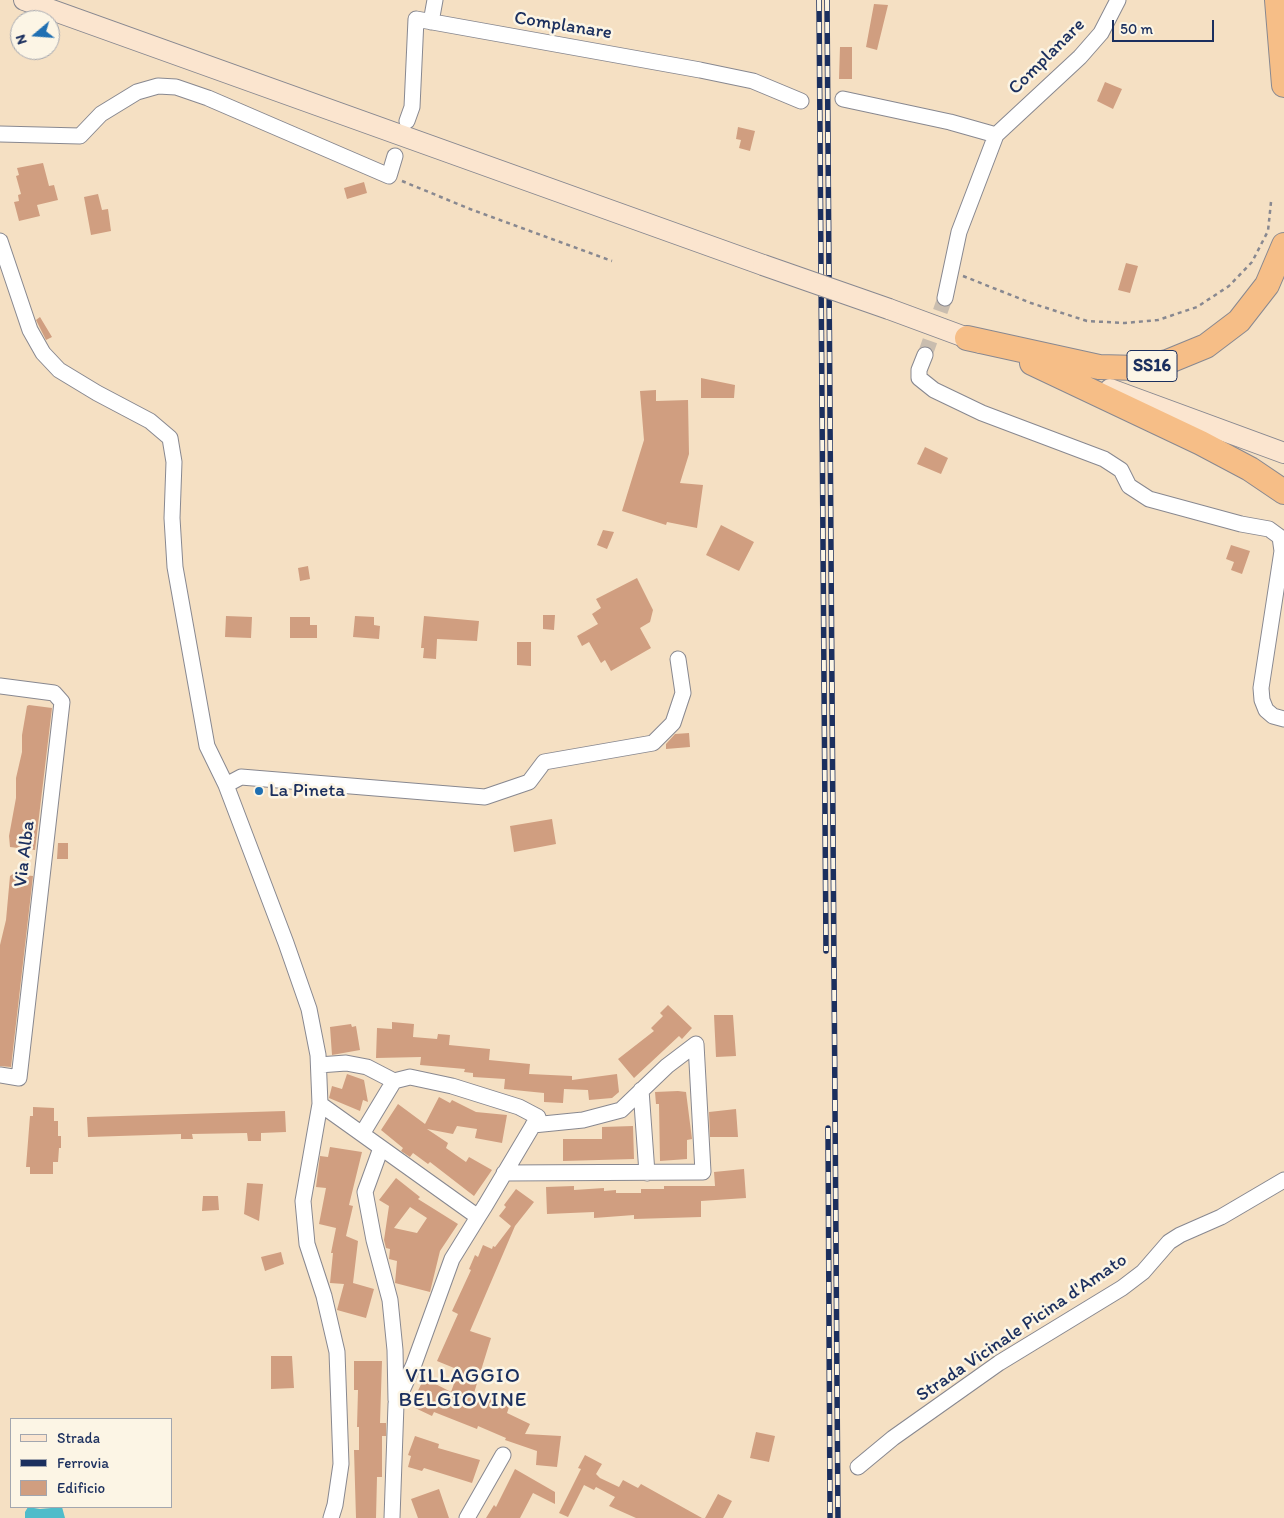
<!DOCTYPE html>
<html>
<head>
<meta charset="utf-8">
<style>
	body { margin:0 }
	#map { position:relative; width:1284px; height:1518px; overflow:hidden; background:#f5e0c3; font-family:Itim,sans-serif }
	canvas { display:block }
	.legend { position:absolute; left:10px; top:1418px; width:162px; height:90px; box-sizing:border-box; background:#fcf5e5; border:1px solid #a2a6af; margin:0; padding:6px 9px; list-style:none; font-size:15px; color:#1b2f5e }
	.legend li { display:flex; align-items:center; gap:10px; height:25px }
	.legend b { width:25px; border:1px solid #a2a6af }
	.north { position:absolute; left:10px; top:10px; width:50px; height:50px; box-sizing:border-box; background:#fcf5e5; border:1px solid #a2a6af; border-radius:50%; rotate:252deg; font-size:14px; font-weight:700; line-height:20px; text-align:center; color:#1b2f5e }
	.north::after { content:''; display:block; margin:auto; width:18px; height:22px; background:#1f6fb2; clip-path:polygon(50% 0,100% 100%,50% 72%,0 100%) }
	.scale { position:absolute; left:1112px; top:20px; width:102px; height:22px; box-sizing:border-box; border:2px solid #1b2f5e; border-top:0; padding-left:6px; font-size:15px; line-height:18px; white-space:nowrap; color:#1b2f5e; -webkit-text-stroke:4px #fcf5e5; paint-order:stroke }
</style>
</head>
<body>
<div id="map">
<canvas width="1284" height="1518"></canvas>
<ul class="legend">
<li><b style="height:6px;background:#fbe5cf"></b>Strada</li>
<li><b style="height:6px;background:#1b2f5e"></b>Ferrovia</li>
<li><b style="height:14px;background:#d09e80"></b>Edificio</li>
</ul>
<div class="north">N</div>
<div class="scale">50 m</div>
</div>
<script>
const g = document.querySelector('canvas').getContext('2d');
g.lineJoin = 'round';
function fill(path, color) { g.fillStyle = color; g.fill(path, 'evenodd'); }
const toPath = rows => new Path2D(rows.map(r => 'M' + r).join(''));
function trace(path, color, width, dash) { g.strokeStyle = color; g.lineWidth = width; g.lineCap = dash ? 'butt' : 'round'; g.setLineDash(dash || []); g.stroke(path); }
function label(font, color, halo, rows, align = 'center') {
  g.font = font + ' Itim,sans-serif'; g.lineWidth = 5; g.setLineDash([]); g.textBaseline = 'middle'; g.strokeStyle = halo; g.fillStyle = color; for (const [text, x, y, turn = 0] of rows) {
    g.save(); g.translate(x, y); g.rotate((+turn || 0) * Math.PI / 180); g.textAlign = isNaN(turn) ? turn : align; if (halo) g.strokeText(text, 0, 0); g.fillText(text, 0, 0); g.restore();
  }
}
fill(toPath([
	[28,1507,40,1509,62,1507,65,1518,25,1518,25,1512]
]), '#4fbcca');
fill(toPath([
	[874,4,888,5,877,50,866,47],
	[840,47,852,47,852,79,839,79],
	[1105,82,1122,89,1113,109,1097,101],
	[738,127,755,131,750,151,739,148,741,140,736,139],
	[43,163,49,186,54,185,58,200,37,205,40,216,19,221,14,202,19,201,18,195,21,194,16,176,19,175,17,168],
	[364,182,367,193,347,199,344,188],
	[98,194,102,210,108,209,111,231,91,235,84,197],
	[1126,263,1138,266,1130,293,1118,290],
	[40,317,52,337,46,340,36,320],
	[701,378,735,385,734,398,701,398],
	[656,390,656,401,688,400,689,454,680,483,703,485,697,528,667,522,666,525,622,511,644,440,640,391],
	[925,447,948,458,941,474,917,464],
	[721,525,754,542,739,571,706,555],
	[603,530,614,532,607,549,597,545],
	[1231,545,1250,551,1242,574,1231,570,1234,562,1226,559],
	[308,566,310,579,300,581,298,568],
	[637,578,653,610,650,622,640,628,651,648,611,671,605,660,601,663,589,642,582,646,577,636,598,624,592,614,601,608,596,599],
	[543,615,555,615,554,630,543,629],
	[226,616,252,617,251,638,225,637],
	[355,616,374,617,374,625,380,626,379,639,353,637],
	[424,616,479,621,477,641,437,639,436,659,423,658,424,648,421,648],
	[290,617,310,617,310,625,317,625,317,638,290,638],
	[517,642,531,642,531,666,517,665],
	[29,705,52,708,35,850,10,847,9,836,16,798,16,778,22,752,22,735,27,706],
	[689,733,690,747,666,749,666,744,675,734],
	[552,819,556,844,514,852,510,826],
	[58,843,68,843,68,859,57,859],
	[13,874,33,876,11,1067,0,1066,0,945,6,920,10,876],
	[668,1005,692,1028,682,1039,679,1036,634,1078,618,1059,654,1031,651,1028,663,1016,660,1013],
	[714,1015,733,1015,736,1056,716,1057],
	[392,1022,414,1024,413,1037,437,1039,438,1034,450,1035,449,1045,490,1049,489,1060,530,1064,529,1074,572,1076,572,1080,617,1074,619,1092,612,1098,589,1100,588,1090,564,1089,563,1103,544,1102,544,1093,504,1089,505,1079,473,1077,473,1073,464,1072,465,1069,420,1065,421,1057,376,1058,377,1028,392,1029],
	[351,1024,352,1027,356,1026,360,1050,332,1055,330,1027],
	[347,1074,364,1080,368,1102,363,1100,360,1111,329,1098,332,1086,342,1089],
	[678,1091,686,1092,692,1139,687,1140,687,1159,660,1161,659,1104,656,1104,655,1092],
	[439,1097,450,1103,452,1100,476,1112,507,1115,502,1143,475,1138,477,1129,457,1126,453,1134,427,1129,448,1143,446,1148,466,1162,469,1157,492,1170,474,1196,430,1162,428,1164,413,1153,410,1157,401,1151,403,1148,381,1130,398,1104,425,1124],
	[33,1107,54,1108,54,1121,58,1121,58,1136,61,1136,61,1148,59,1148,58,1162,53,1162,53,1174,30,1174,30,1167,26,1167,30,1116,33,1116],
	[736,1109,738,1137,710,1137,709,1112],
	[285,1111,286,1132,261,1133,261,1141,248,1141,247,1133,192,1134,193,1139,181,1139,181,1134,88,1137,87,1117],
	[633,1126,634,1159,563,1161,563,1139,602,1139,602,1127],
	[330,1147,362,1152,349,1205,353,1206,346,1236,358,1241,353,1283,374,1289,366,1318,337,1310,344,1284,330,1283,333,1253,331,1253,336,1228,319,1224,326,1188,316,1187,320,1156,328,1157],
	[744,1169,746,1198,701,1201,701,1217,634,1219,634,1215,594,1218,594,1212,547,1214,546,1187,574,1186,574,1190,604,1188,604,1191,616,1190,616,1193,641,1193,641,1189,664,1189,664,1186,715,1186,714,1172],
	[396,1178,420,1197,418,1199,458,1224,440,1251,430,1292,395,1283,397,1261,389,1259,390,1249,386,1248,384,1240,389,1206,379,1200],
	[410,1207,427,1218,417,1233,394,1228],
	[247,1183,263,1184,259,1221,244,1214],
	[516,1189,534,1202,515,1226,470,1331,491,1338,474,1393,509,1407,507,1413,530,1424,525,1434,561,1436,557,1467,536,1465,537,1451,505,1440,506,1438,478,1426,477,1429,434,1412,432,1416,413,1407,418,1396,416,1395,424,1378,451,1392,459,1370,437,1361,458,1314,452,1311,471,1270,469,1269,475,1255,478,1257,483,1245,492,1249,493,1246,495,1247,511,1226,499,1216,506,1207,504,1205],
	[203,1196,218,1196,219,1210,202,1211],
	[281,1252,284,1264,265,1271,261,1257],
	[271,1356,292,1356,294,1388,271,1389],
	[354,1361,382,1361,380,1423,386,1423,386,1436,382,1436,382,1477,377,1477,376,1518,356,1518,354,1450,359,1450,359,1427,357,1427,358,1390,354,1390],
	[756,1432,775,1436,769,1462,750,1458],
	[415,1436,439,1444,438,1448,480,1460,472,1483,424,1468,422,1471,408,1467,411,1456,408,1455],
	[585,1455,602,1464,596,1474,600,1478,619,1487,623,1480,638,1488,641,1484,702,1518,636,1518,609,1506,615,1497,596,1487,594,1490,584,1485,568,1517,559,1513,581,1469,578,1468],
	[515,1469,555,1492,555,1504,533,1493,520,1518,486,1518,494,1505,496,1507],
	[439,1489,449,1518,418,1518,411,1499],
	[718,1494,732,1501,723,1518,705,1518]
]), '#d09e80');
trace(toPath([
	[925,355,945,298]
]), '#c9bdaf', 15, [15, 8]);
const minor = toPath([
	[431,22,435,0],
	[843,99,950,122,996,135],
	[407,121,412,107,416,19,700,70,753,81,801,101],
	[0,134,80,136,101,114,137,92,158,86,176,87,208,98,389,176,395,156],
	[0,241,30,330,43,353,59,370,97,393,150,421,170,438,174,462,172,518,175,567,207,746,226,785,286,943,309,1009,318,1055,320,1104,303,1201,307,1244,324,1296,337,1352,341,1464,335,1505,331,1518],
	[945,298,959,232,996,135,1080,57,1101,33,1118,0],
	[925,355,919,370,919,378,934,390,982,413,1104,459,1121,470,1129,486,1149,499,1241,524,1269,529,1280,537,1282,551,1261,688,1262,700,1266,710,1273,716,1284,719],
	[0,686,54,693,62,702,19,1078,0,1075],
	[226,785,241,777,485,797,529,782,544,762,653,743,673,723,683,693,678,659],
	[319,1065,346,1063,367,1067,394,1081],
	[641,1090,647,1173],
	[320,1104,362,1134],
	[381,1148,365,1192,374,1240,390,1300,395,1350,396,1400],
	[504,1173,703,1172,696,1044,667,1066,621,1110,583,1120,533,1125],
	[858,1467,893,1438,999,1363,1122,1288,1143,1272,1169,1242,1180,1235,1221,1217,1284,1180],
	[392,1518,396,1404,414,1364,452,1259,478,1217,485,1206,538,1117,519,1107,452,1086,410,1077,394,1081,362,1134,478,1217],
	[467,1518,503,1455]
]);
const secondary = toPath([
	[24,0,763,265],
	[889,309,981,343],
	[1110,389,1284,453]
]);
const trunk = toPath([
	[1277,0,1284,85],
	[967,338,1099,367,1139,368,1167,362,1206,346,1239,321,1267,285,1284,245],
	[1032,363,1201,443,1250,469,1284,492]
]);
trace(minor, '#888890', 17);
trace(secondary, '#888890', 22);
trace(trunk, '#888890', 26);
trace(toPath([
	[402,181,470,209,612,261],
	[963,276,1031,303,1087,321,1125,323,1158,320,1197,307,1229,286,1252,262,1268,231,1271,202]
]), '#888890', 2.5, [4, 4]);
trace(minor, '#fff', 15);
trace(secondary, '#fbe5cf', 20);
trace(trunk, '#f6be87', 24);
const rail = toPath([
	[819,0,826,951],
	[827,0,838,1518],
	[828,1128,830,1518]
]);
trace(rail, '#1b2f5e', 5.5);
trace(rail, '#fcf5e5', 4, [11]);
const secondaryBridge = toPath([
	[763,265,889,309]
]);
trace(secondaryBridge, '#888890', 22, []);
trace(secondaryBridge, '#fbe5cf', 20);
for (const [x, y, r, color] of [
	[259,791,5,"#1f6fb2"]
]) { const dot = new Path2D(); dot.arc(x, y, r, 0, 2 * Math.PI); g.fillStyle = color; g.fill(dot); trace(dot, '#fcf5e5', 2); }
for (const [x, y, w] of [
	[1152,366,50]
]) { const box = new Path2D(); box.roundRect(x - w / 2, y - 15.5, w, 31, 4); g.fillStyle = '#fcf5e5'; g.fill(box); trace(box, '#1b2f5e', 1); }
label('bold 18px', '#1b2f5e', null, [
	["SS16",1152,366]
]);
label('19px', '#1b2f5e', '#fcf5e5', [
	["Complanare",563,26,9],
	["Complanare",1047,57,-45],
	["Via Alba",25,854,-83],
	["Strada Vicinale Picina d'Amato",1022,1328,-34]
]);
label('19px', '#1b2f5e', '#fcf5e5', [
	["La Pineta",269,791]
], 'left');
g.letterSpacing = '1px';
label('21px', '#1b2f5e', '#fcf5e5', [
	["VILLAGGIO",463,1377],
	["BELGIOVINE",463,1401]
]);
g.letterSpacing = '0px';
</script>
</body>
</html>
